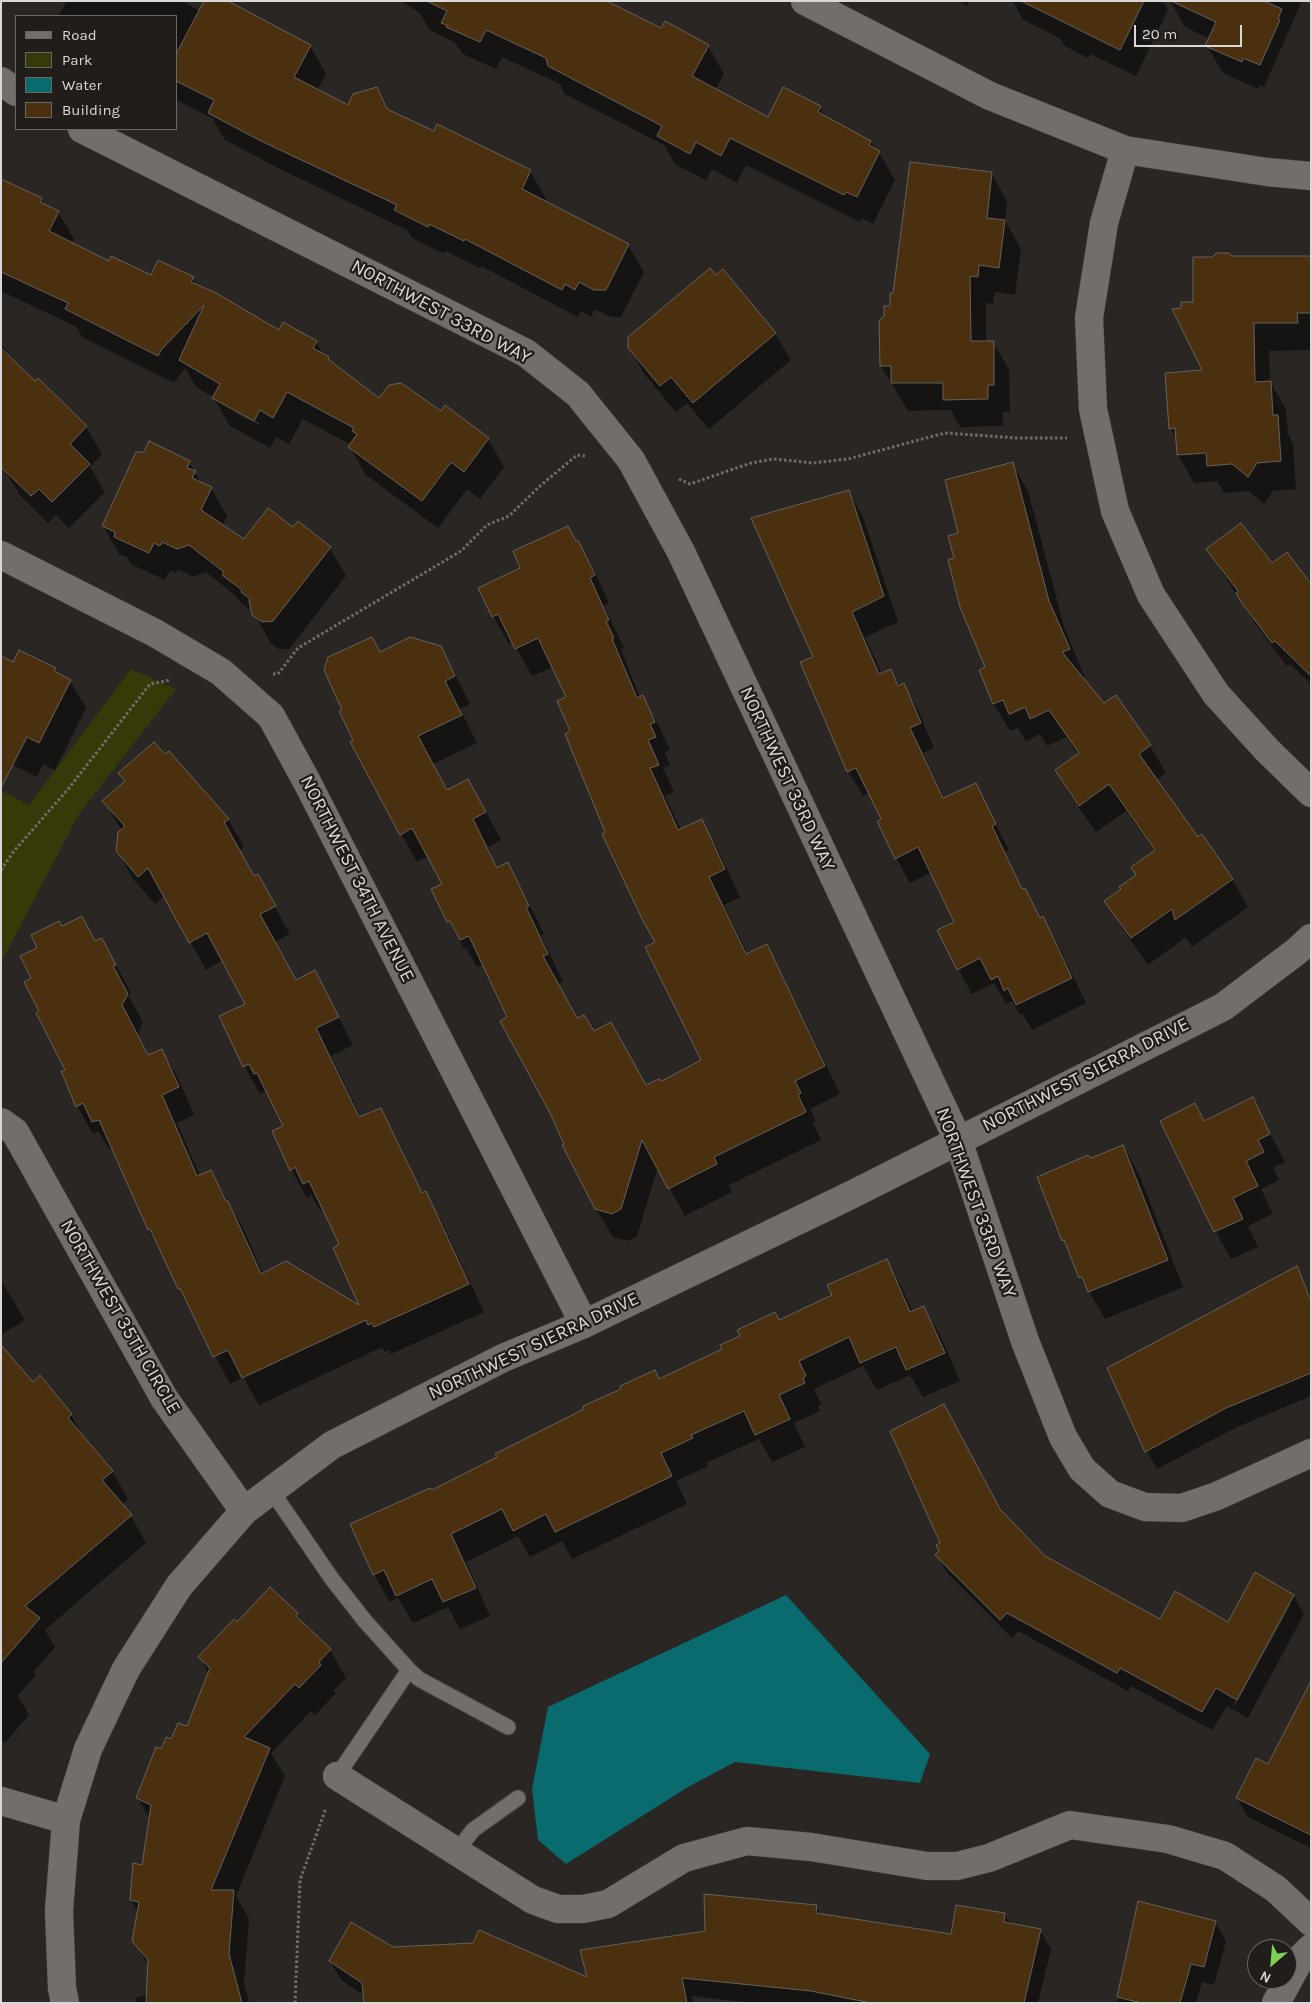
<!DOCTYPE html>
<html>
<head>
<meta charset="utf-8">
<style>
	body { margin:0 }
	#map { position:relative; width:1312px; height:2004px; overflow:hidden; background:#292623; font-family:Karla,sans-serif }
	canvas { display:block }
	.frame { position:absolute; inset:0; border:2px solid #dbd9d7; pointer-events:none }
	.legend { position:absolute; left:15px; top:15px; width:162px; height:115px; box-sizing:border-box; background:#201d1a; border:1px solid #6b6866; margin:0; padding:6px 9px; list-style:none; font-size:15px; color:#dbd9d7 }
	.legend li { display:flex; align-items:center; gap:10px; height:25px }
	.legend b { width:25px; border:1px solid #6b6866 }
	.north { position:absolute; left:1247px; top:1939px; width:50px; height:50px; box-sizing:border-box; background:#201d1a; border:1px solid #6b6866; border-radius:50%; rotate:207deg; font-size:14px; font-weight:700; line-height:20px; text-align:center; color:#dbd9d7 }
	.north::after { content:''; display:block; margin:auto; width:18px; height:22px; background:#7cd155; clip-path:polygon(50% 0,100% 100%,50% 72%,0 100%) }
	.scale { position:absolute; left:1134px; top:25px; width:108px; height:22px; box-sizing:border-box; border:2px solid #dbd9d7; border-top:0; padding-left:6px; font-size:15px; line-height:18px; white-space:nowrap; color:#dbd9d7; -webkit-text-stroke:4px #201d1a; paint-order:stroke }
</style>
</head>
<body>
<div id="map">
<canvas width="1312" height="2004"></canvas>
<div class="frame"></div>
<ul class="legend">
<li><b style="height:6px;background:#726e6b"></b>Road</li>
<li><b style="height:14px;background:#353a08"></b>Park</li>
<li><b style="height:14px;background:#096b6e"></b>Water</li>
<li><b style="height:14px;background:#4b3010"></b>Building</li>
</ul>
<div class="north">N</div>
<div class="scale">20 m</div>
</div>
<script>
const g = document.querySelector('canvas').getContext('2d');
g.lineJoin = 'round';
function fill(path, color) { g.fillStyle = color; g.fill(path, 'evenodd'); }
const toPath = rows => new Path2D(rows.map(r => 'M' + r).join(''));
function trace(path, color, width, dash) { g.strokeStyle = color; g.lineWidth = width; g.lineCap = dash ? 'butt' : 'round'; g.setLineDash(dash || []); g.stroke(path); }
function label(font, color, halo, rows, align = 'center') {
  g.font = font + ' Karla,sans-serif'; g.lineWidth = 4.5; g.setLineDash([]); g.textBaseline = 'middle'; g.strokeStyle = halo; g.fillStyle = color; for (const [text, x, y, turn = 0] of rows) {
    g.save(); g.translate(x, y); g.rotate((+turn || 0) * Math.PI / 180); g.textAlign = isNaN(turn) ? turn : align; if (halo) g.strokeText(text, 0, 0); g.fillText(text, 0, 0); g.restore();
  }
}
fill(toPath([
	[131,669,176,689,79,814,1,963,1,791,29,805]
]), '#353a08');
fill(toPath([
	[786,1595,930,1754,920,1783,735,1762,688,1787,566,1864,538,1840,532,1789,548,1707]
]), '#096b6e');
fill(toPath([
	[67,1,182,1,200,11,310,46,326,74,317,90,349,106,376,89,389,111,434,132,530,171,546,199,545,202,628,245,644,272,621,317,611,317,595,309,591,317,581,311,578,317,481,266,480,268,445,251,444,254,412,238,407,230,278,168,225,140,212,118,176,100,176,16,58,16],
	[401,1,609,1,611,4,662,29,708,46,724,74,715,90,768,119,820,107,826,118,871,142,876,150,879,152,895,180,873,224,861,218,860,222,746,165,737,183,712,169,706,180,675,164,664,145,565,94,560,84,502,57,496,69,463,54,454,42,430,30,419,12],
	[958,1,969,1,967,6],
	[1013,1,1163,1,1168,10,1136,76,1090,54,1088,58,1065,46,1061,40,1052,34,1023,20],
	[1170,1,1302,1,1264,87,1259,85,1258,89,1223,73,1207,46,1210,39,1185,27],
	[991,173,1007,201,1005,221,1021,249,1015,295,995,292,993,304,986,303,986,343,993,342,1009,370,1010,412,1003,412,1003,426,960,427,951,410,908,411,881,366,894,294],
	[1,181,41,199,45,206,58,212,74,239,72,244,109,263,151,277,193,278,197,286,280,332,316,342,324,356,328,358,331,363,380,399,441,413,488,439,504,467,480,499,467,489,438,528,366,475,350,447,351,445,303,419,289,444,276,437,270,448,230,426,213,397,196,387,185,368,174,383,82,337,77,327,3,292,1,296],
	[234,409,260,423,259,425,234,412],
	[1311,257,1311,350,1269,351,1270,381,1286,410,1288,434,1293,444,1296,489,1273,491,1264,504,1249,491,1224,493,1217,481,1194,483,1178,455,1177,440,1170,428,1204,371,1182,310,1194,303,1232,258],
	[723,271,775,334,791,360,709,429,687,403,676,412,645,375,629,348],
	[1,343,13,361,86,427,102,454,90,467,105,492,69,528,56,515,48,523,19,494,3,467],
	[189,462,202,484,211,488,227,516,222,526,244,541,293,529,330,548,346,576,289,649,278,649,270,642,253,612,240,602,236,596,206,572,193,577,178,569,176,573,170,570,165,580,131,564,127,557,119,554,103,526],
	[1012,464,1028,491,1065,630,1085,677,1082,678,1104,705,1150,746,1166,773,1156,780,1197,839,1232,879,1248,907,1192,947,1186,937,1148,965,1122,928,1106,901,1122,890,1137,875,1155,852,1126,811,1096,832,1072,798,1056,771,1078,755,1066,737,1047,746,1040,734,1026,741,1018,728,1010,731,994,704,980,671,987,667,956,559,960,534],
	[1030,703,1031,705,1009,716,1009,713],
	[849,492,863,517,898,622,865,637,882,674,891,670,900,686,903,685,918,710,934,748,923,753,945,799,975,785,1009,850,1005,852,1023,890,1057,943,1086,1003,1032,1030,1022,1013,1020,1015,1012,1001,1006,1004,994,983,972,994,958,969,955,923,931,872,910,883,896,858,882,820,870,793,863,796,848,771,815,657],
	[578,542,593,569,609,603,604,606,624,648,621,649,640,698,642,697,658,724,670,750,665,752,670,765,663,768,674,792,665,796,681,830,701,821,717,848,740,897,724,905,748,955,766,946,782,974,840,1094,810,1109,816,1121,813,1123,821,1140,729,1185,732,1192,685,1216,658,1167,637,1236,628,1241,613,1237,596,1209,483,964,477,967,466,948,464,949,433,890,444,884,429,856,417,862,401,834,355,741,343,710,380,653,441,647,470,704,460,709,477,743,433,764,448,791,484,808,501,840,488,847,498,869,508,864,523,892,544,934,541,935,563,982,558,984,578,1019,646,1087,662,1082,702,1061,657,942,607,833,571,732,567,698,553,667,532,676,513,642,509,644,493,616],
	[1208,550,1272,565,1311,580,1311,684,1290,664,1287,666,1256,625],
	[13,664,55,669,58,675,70,681,86,708,55,770,43,764,37,777,1,759],
	[120,773,228,819,244,847,239,851,254,877,257,875,290,934,275,942,296,981,315,972,353,1045,331,1056,361,1118,380,1109,396,1137,423,1194,425,1193,441,1220,484,1312,391,1354,388,1350,385,1352,382,1347,259,1405,243,1377,230,1384,149,1230,113,1148,109,1149,98,1131,93,1134,77,1106,63,1072,67,1070,41,1012,33,979,39,948,61,928,95,942,102,939,131,993,128,995,143,1022,138,1034,149,1056,162,1051,178,1078,194,1115,177,1123,200,1176,211,1171,244,1230,263,1274,362,1308,341,1245,324,1209,320,1210,311,1195,307,1198,291,1170,273,1132,285,1126,265,1091,260,1094,244,1066,247,1004,223,960,206,970,165,895,155,904,133,879,117,850,122,831,104,801,125,783],
	[1252,1099,1285,1162,1273,1168,1279,1180,1261,1189,1273,1214,1248,1226,1258,1247,1231,1259,1216,1232,1162,1121,1205,1122],
	[1123,1146,1139,1174,1183,1287,1105,1319,1081,1278,1063,1240,1091,1160],
	[887,1261,902,1288,913,1312,924,1307,940,1335,960,1381,923,1397,910,1375,877,1390,863,1366,814,1389,821,1404,818,1406,820,1411,794,1423,805,1447,772,1462,759,1439,706,1463,708,1466,676,1481,687,1504,572,1559,562,1541,530,1557,518,1536,466,1562,490,1616,460,1629,448,1607,413,1623,398,1598,390,1602,374,1575,352,1525,431,1492,833,1296],
	[1297,1268,1311,1295,1311,1396,1237,1427,1157,1469,1147,1451],
	[1,1280,25,1320,1,1335],
	[40,1377,71,1415,86,1441,112,1471,128,1499,121,1505,131,1516,146,1543,45,1630,55,1647,34,1671,36,1675,18,1696,29,1715,5,1743,1,1739,1,1554,33,1383],
	[1001,1512,1044,1557,1161,1621,1228,1624,1294,1596,1304,1614,1248,1718,1227,1706,1212,1730,1131,1686,1128,1691,1018,1631,1012,1638,948,1574,937,1555],
	[947,1569,951,1569,954,1575],
	[1288,1604,1291,1604,1235,1706,1233,1705],
	[297,1614,304,1625,330,1650,346,1678,334,1690,336,1693,315,1715,311,1711,271,1753,285,1776,236,1896,249,1919,244,1983,249,2003,137,2003,136,1998,148,1994,149,1967,134,1941,138,1913,131,1900,143,1866,150,1820,138,1798,162,1751,188,1728,209,1674,200,1657,237,1624],
	[1311,1685,1311,1848,1248,1817,1237,1798,1269,1765],
	[1139,1903,1215,1922,1226,1941,1214,1985,1202,1982,1196,2003,1117,2003],
	[816,1906,821,1915,952,1936,1004,1914,1011,1925,1040,1930,1051,1949,1038,2003,754,2003,692,1996,693,2003,365,2003,364,1995,341,1980,330,1961,393,1949,589,1979,706,1932]
]), '#0007');
const building = toPath([
	[204,1,228,1,311,45,294,77,348,105,353,94,377,87,387,109,434,131,437,124,531,170,522,189,629,244,606,290,594,290,579,282,575,290,565,284,562,290,465,239,464,241,429,224,428,227,394,210,397,205,261,141,208,113,214,100,176,81,176,54,204,1],
	[427,1,607,1,661,28,665,21,709,45,692,76,768,117,783,87,821,106,818,112,871,141,869,145,880,151,857,197,846,192,844,195,730,138,721,156,696,142,690,154,657,136,662,126,548,66,546,58,486,30,480,42,446,27,447,25,441,23,447,11,427,1],
	[1021,1,1144,1,1120,50,1021,1],
	[1171,1,1264,1,1282,9,1278,19,1280,20,1260,65,1243,58,1242,62,1205,46,1216,22,1171,1],
	[910,162,992,172,987,218,1005,220,999,268,979,265,978,277,970,276,971,341,994,341,994,385,988,385,988,399,943,400,943,383,891,383,891,366,880,366,879,321,884,316,884,306,890,306,890,293,893,293,910,162],
	[1,179,42,198,40,202,59,211,49,231,109,261,111,256,151,275,158,260,194,277,191,282,216,293,279,330,283,322,317,341,313,348,329,357,328,359,379,398,389,385,401,383,441,411,445,405,489,438,464,472,451,462,422,501,348,447,357,434,352,431,354,428,287,392,273,418,260,410,254,421,212,398,220,384,179,360,204,305,162,349,158,356,65,309,68,303,1,272,1,179],
	[1216,253,1229,253,1232,256,1311,256,1311,313,1297,313,1298,323,1254,323,1255,382,1271,381,1273,415,1278,415,1281,461,1257,463,1248,477,1232,464,1207,466,1206,453,1177,455,1175,428,1169,429,1165,373,1202,370,1172,309,1181,308,1181,302,1193,302,1193,257,1212,257,1216,253],
	[710,268,716,275,723,269,776,333,693,403,671,377,660,386,628,348,628,337,710,268],
	[1,348,35,381,38,378,87,426,70,444,90,464,52,502,39,489,31,496,1,467,1,348],
	[149,441,190,461,187,468,196,471,192,478,212,487,201,510,244,539,268,508,293,527,298,521,331,547,273,621,262,622,252,615,249,601,250,599,241,592,242,590,222,575,224,572,189,545,177,549,162,542,160,546,154,543,149,553,114,537,115,532,102,526,136,452,144,452,149,441],
	[1013,462,1049,601,1070,649,1062,652,1104,703,1116,695,1151,745,1139,754,1198,837,1202,834,1233,879,1175,920,1172,909,1131,938,1104,901,1121,889,1119,887,1136,875,1131,867,1155,850,1109,784,1079,806,1055,770,1079,753,1049,710,1030,719,1025,707,1009,714,1003,700,993,704,979,670,985,667,960,607,948,560,954,558,948,536,958,533,945,480,1013,462],
	[849,490,884,596,852,612,879,674,891,669,898,686,904,683,921,723,910,728,943,798,976,783,996,824,992,826,1022,889,1025,888,1040,918,1043,916,1072,978,1016,1005,1008,988,1004,991,998,976,991,980,980,958,957,970,937,930,954,922,918,847,895,859,877,821,881,819,856,768,847,772,800,662,813,657,751,518,849,490],
	[1241,523,1272,563,1287,552,1311,584,1311,676,1275,641,1272,643,1241,602,1236,593,1238,591,1206,549,1241,523],
	[568,526,576,541,578,540,595,575,590,578,609,620,606,621,614,638,612,639,637,698,643,695,655,722,650,724,656,737,648,740,659,765,650,768,678,830,702,819,725,869,709,877,746,954,767,944,825,1066,795,1081,801,1093,798,1095,806,1112,714,1157,717,1164,668,1189,642,1140,621,1209,612,1214,595,1209,562,1145,564,1144,550,1113,500,1021,507,1017,469,936,460,940,450,921,447,922,431,889,442,884,412,828,400,835,350,742,353,740,339,711,342,710,324,670,328,657,372,637,380,652,410,637,441,646,455,676,445,681,462,715,418,736,447,790,468,779,486,812,473,819,497,868,508,862,529,906,526,907,548,954,543,956,577,1018,584,1015,594,1031,611,1022,646,1085,659,1079,662,1081,701,1060,645,947,655,942,643,921,602,834,605,832,565,734,570,731,557,701,566,697,538,638,515,649,498,614,492,617,478,588,520,568,513,551,568,526],
	[19,650,56,668,54,671,71,680,39,743,27,737,1,788,1,656,13,662,19,650],
	[154,742,165,754,169,751,229,819,224,822,254,876,258,874,276,906,260,914,296,980,315,970,339,1017,316,1028,359,1117,381,1108,422,1193,426,1191,469,1284,374,1327,372,1323,368,1325,366,1320,242,1378,228,1350,213,1357,180,1288,178,1289,150,1229,148,1230,99,1120,92,1122,83,1103,76,1107,61,1071,65,1070,36,1013,39,1011,24,982,31,978,20,956,37,948,31,935,59,921,62,926,82,916,95,941,102,938,116,965,113,966,128,994,122,1005,148,1055,162,1049,179,1087,162,1095,197,1176,211,1170,226,1201,228,1201,261,1274,286,1261,359,1305,333,1248,339,1244,309,1181,303,1184,295,1167,290,1171,272,1131,283,1126,257,1073,254,1074,249,1064,243,1067,219,1016,245,1004,207,933,189,943,148,868,138,877,116,851,118,832,125,826,102,801,125,781,118,773,154,742],
	[1253,1097,1270,1134,1258,1140,1264,1152,1246,1161,1258,1186,1233,1198,1243,1219,1214,1232,1160,1121,1195,1103,1204,1121,1253,1097],
	[1123,1145,1168,1260,1088,1292,1082,1277,1079,1278,1064,1240,1062,1241,1037,1177,1088,1155,1091,1158,1123,1145],
	[887,1259,910,1312,924,1306,945,1353,906,1370,896,1347,860,1363,849,1337,799,1361,806,1376,803,1378,805,1383,779,1395,790,1419,755,1435,744,1411,691,1435,693,1438,661,1453,672,1476,555,1532,546,1514,513,1531,502,1509,451,1534,476,1588,443,1602,432,1579,396,1596,384,1570,373,1575,350,1524,430,1488,432,1490,497,1457,495,1454,584,1409,583,1406,621,1389,620,1386,655,1370,659,1379,722,1349,720,1345,740,1336,737,1330,775,1312,779,1320,832,1295,827,1285,887,1259],
	[1297,1266,1311,1300,1311,1373,1226,1408,1145,1452,1107,1368,1297,1266],
	[1,1345,33,1382,40,1375,72,1414,68,1418,113,1471,102,1480,132,1515,25,1606,40,1618,1,1663,1,1345],
	[944,1404,1000,1509,1045,1556,1160,1619,1175,1591,1228,1622,1255,1572,1294,1595,1237,1700,1216,1688,1202,1712,1120,1668,1117,1673,1007,1613,1000,1620,935,1555,939,1551,936,1545,940,1543,890,1431,944,1404],
	[270,1587,298,1613,296,1616,331,1649,319,1662,321,1665,299,1688,295,1684,244,1737,270,1748,211,1890,234,1890,229,1954,242,2003,146,2003,148,1960,132,1941,139,1902,130,1900,133,1863,142,1865,151,1805,136,1798,156,1747,161,1749,166,1737,171,1739,178,1723,187,1726,210,1668,198,1657,234,1619,237,1622,270,1587],
	[1311,1681,1311,1835,1236,1798,1256,1758,1268,1764,1311,1681],
	[704,1894,817,1905,816,1913,951,1934,956,1905,1005,1913,1004,1922,1041,1929,1024,2003,871,2003,811,1991,682,1978,687,2003,364,2003,362,1983,329,1961,351,1922,393,1947,473,1943,479,1930,587,1977,580,1950,705,1931,704,1894],
	[1138,1901,1216,1921,1204,1967,1191,1964,1180,2003,1141,2003,1117,1997,1138,1901]
]);
fill(building, '#4b3010');
trace(building, '#65625e', 1);
const service = toPath([
	[271,1490,332,1579,365,1621,409,1670,419,1679,508,1727],
	[337,1776,409,1670],
	[457,1851,473,1830,518,1798]
]);
const minor = toPath([
	[805,1,990,96,1125,150,1267,172,1311,176],
	[1,81,16,92],
	[82,129,526,353,578,394,631,460,681,552,958,1140,1025,1341,1063,1437,1082,1469,1110,1494,1145,1507,1182,1508,1217,1496,1311,1453],
	[1125,150,1104,223,1089,318,1093,409,1115,511,1151,595,1216,694,1267,750,1311,793],
	[1,555,155,633,221,672,271,716,307,782,584,1324],
	[1,1122,15,1132,164,1398,244,1511],
	[337,1776,533,1900,558,1909,583,1909,608,1904,684,1858,747,1841,811,1847,927,1866,957,1866,989,1858,1070,1825,1168,1839,1225,1856,1276,1889,1311,1922],
	[1,1801,66,1820],
	[65,2003,62,1988,59,1911,66,1820,88,1749,126,1669,179,1586,244,1511,332,1445,503,1358,584,1324,851,1195,1223,1007,1297,951,1311,938],
	[1276,2003,1300,1959,1311,1948]
]);
trace(service, '#464441', 17);
trace(minor, '#464441', 29);
trace(toPath([
	[679,479,690,484,751,463,773,459,813,463,848,459,945,433,1017,438,1067,438],
	[273,674,278,674,298,648,461,551,487,525,509,516,540,486,577,455,585,456],
	[1,870,14,851,69,788,150,684,170,680],
	[295,2003,300,1880,326,1808]
]), '#716f6c', 3, [2.5, 2.5]);
trace(service, '#726e6b', 15);
trace(minor, '#726e6b', 28);
label('19px', '#dbd9d7', '#201d1a', [
	["NORTHWEST 33RD WAY",441,312,28],
	["NORTHWEST 33RD WAY",787,779,65],
	["NORTHWEST 34TH AVENUE",357,879,63],
	["NORTHWEST SIERRA DRIVE",1086,1075,-27],
	["NORTHWEST 33RD WAY",976,1203,70],
	["NORTHWEST 35TH CIRCLE",120,1317,60],
	["NORTHWEST SIERRA DRIVE",534,1346,-25]
]);
</script>
</body>
</html>
